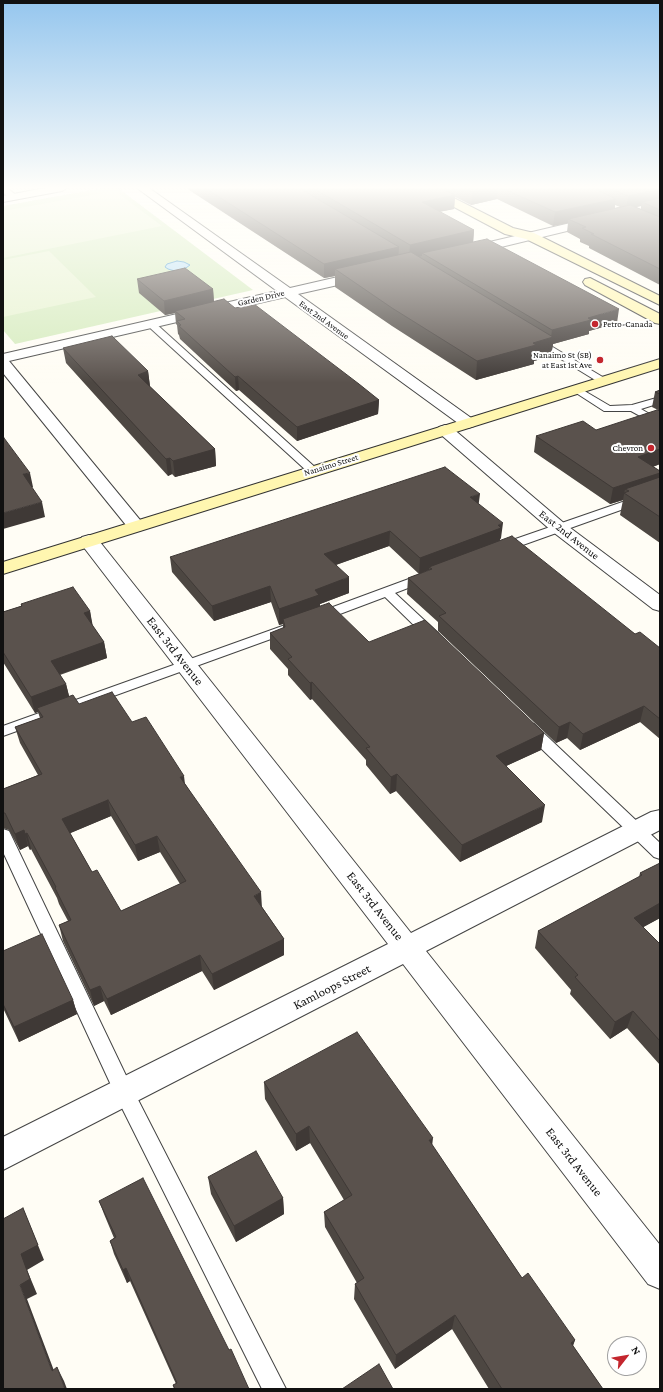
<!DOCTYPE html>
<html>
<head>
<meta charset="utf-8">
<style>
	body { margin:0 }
	#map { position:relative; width:663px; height:1392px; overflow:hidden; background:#fffdf5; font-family:"Crimson Pro",serif }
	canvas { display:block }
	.frame { position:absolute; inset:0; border:4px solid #111; pointer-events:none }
	.north { position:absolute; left:607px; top:1336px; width:40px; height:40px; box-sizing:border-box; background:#fff; border:1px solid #a0a0a0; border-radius:50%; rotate:59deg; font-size:11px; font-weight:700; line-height:16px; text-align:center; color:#111 }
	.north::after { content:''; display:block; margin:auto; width:14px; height:18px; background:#c4262e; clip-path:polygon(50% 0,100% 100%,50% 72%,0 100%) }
</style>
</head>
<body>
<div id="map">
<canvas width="663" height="1392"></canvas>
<div class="frame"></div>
<div class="north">N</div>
</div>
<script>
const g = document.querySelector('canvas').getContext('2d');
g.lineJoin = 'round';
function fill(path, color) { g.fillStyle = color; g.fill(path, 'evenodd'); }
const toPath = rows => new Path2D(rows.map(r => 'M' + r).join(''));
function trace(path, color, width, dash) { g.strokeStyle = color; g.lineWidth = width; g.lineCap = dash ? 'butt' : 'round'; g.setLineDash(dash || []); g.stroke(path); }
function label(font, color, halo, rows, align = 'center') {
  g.font = font + ' "Crimson Pro",serif'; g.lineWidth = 4; g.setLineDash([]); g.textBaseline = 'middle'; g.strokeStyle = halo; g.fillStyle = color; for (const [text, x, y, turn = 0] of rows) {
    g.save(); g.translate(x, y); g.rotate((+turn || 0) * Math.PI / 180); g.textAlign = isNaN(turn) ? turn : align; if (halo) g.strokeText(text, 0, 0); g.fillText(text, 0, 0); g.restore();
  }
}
fill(toPath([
	[103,188,118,188,253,290,15,344,3,330,3,206]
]), '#d5ebbd');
fill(toPath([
	[115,191,162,226,3,258,3,211],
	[49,251,96,297,3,317,3,260]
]), '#e6f2cf');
const water = toPath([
	[177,261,184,262,190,265,183,270,175,271,168,269,165,267,167,264,177,261]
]);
fill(water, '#b9e0f7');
trace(water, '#3f96cf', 1);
const service = toPath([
	[3,188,7,188,16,195,16,199,10,199,3,192,3,188],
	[151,321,154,322,317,469,318,471,317,473,309,473,148,326,147,324,151,321],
	[536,337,606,379,608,381,603,384,600,383,533,342,531,340,536,337],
	[576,386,610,406,632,405,660,397,660,403,641,409,660,420,660,427,631,411,604,411,573,391,571,389,573,387,576,386],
	[660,489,660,496,506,551,502,552,498,551,496,548,498,545,660,489],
	[425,573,429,574,431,577,429,580,395,593,438,633,440,636,438,639,433,640,428,639,385,597,324,620,314,620,313,617,314,614,425,573],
	[288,624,293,625,295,628,293,631,3,736,3,726,288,624],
	[529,723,534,724,660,843,660,859,654,857,524,732,522,728,524,724,529,723],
	[3,829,9,831,11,835,131,1086,286,1389,262,1389,117,1098,3,852,3,829]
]);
const minor = toPath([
	[45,188,67,188,62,191,3,202,3,196,45,188],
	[137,188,149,188,290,288,364,271,369,272,370,275,369,278,298,294,474,420,476,423,474,426,468,428,462,426,285,297,9,361,145,526,142,530,136,531,130,530,3,373,3,354,277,291,137,188],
	[596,217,600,219,602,221,600,223,468,255,464,254,462,251,464,248,596,217],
	[445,425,451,427,565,524,660,595,660,611,653,609,553,532,439,433,437,430,439,427,445,425],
	[89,535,96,537,411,933,651,812,660,810,660,830,426,951,660,1245,660,1289,648,1284,403,964,3,1170,3,1137,388,944,82,545,80,541,82,537,89,535]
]);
const secondary = toPath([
	[421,188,434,188,513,228,534,233,660,296,660,305,526,239,505,234,422,190,421,188],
	[590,278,660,314,660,324,655,323,585,285,583,282,585,279,590,278],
	[660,359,660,368,3,574,3,562,660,359]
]);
trace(service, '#444', 2);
trace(minor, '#444', 2);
trace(secondary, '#333', 2);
fill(service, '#fff');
fill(minor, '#fff');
fill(secondary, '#fff6b0');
fill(toPath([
	[186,188,660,188,660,285,589,248,589,246,580,242,580,239,567,232,568,223,553,226,497,199,471,205,455,197,454,209,439,212,474,230,473,242,617,323,589,331,589,334,553,344,551,356,534,361,534,364,476,380,392,326,335,287,335,276,324,278],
	[615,205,620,207,615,208],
	[641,206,641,209,636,207],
	[137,279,213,289,214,302,235,308,379,400,378,414,297,441,239,390,236,391,180,339,179,335,178,334,177,325,176,324,175,313,165,315,139,293],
	[63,348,148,371,150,387,215,449,216,466,175,477,172,474,168,476,66,363],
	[660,390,660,411,652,407,655,392],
	[660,411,660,464,653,467,660,471,660,543,620,515,623,500,610,504,534,452,536,436,596,430],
	[479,504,501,538,500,539,500,540,635,634,660,648,660,739,640,722,580,750,567,738,556,743,438,631,438,622,407,594,408,578,429,571,429,570,419,574,389,546,336,565,349,593,320,604,320,606,369,642,544,733,541,750,506,766,542,822,460,862,396,791,390,794,366,765,366,760,312,699,310,700,288,675,288,669,270,649,270,633,283,628,283,624,279,625,271,602,214,621,172,572,170,557],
	[21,604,90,611,92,625,104,642,107,658,60,675,66,684,69,696,79,704,132,722,186,785,262,907,284,939,284,955,214,990,202,971,111,1015,104,1001,94,1006,63,941,59,925,68,921,59,904,57,898,31,849,30,850,28,846,20,850,9,830,3,828,3,789,38,775,20,743,15,727,40,718,38,712,35,713,3,662,3,612,21,606],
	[111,816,138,861,160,852,180,884,121,911,92,872,70,833],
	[660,863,660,918,643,927,660,944,660,1065,627,1028,610,1039,570,994,571,990,535,948,538,931,639,877,640,873],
	[3,951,73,1000,77,1014,19,1042,3,1008],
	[264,1082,432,1145,522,1278,575,1340,573,1346,603,1389,489,1389,452,1329,395,1369,354,1299,355,1284,357,1283,325,1227,324,1212,344,1200,310,1143,296,1151,265,1099],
	[208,1177,283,1198,284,1214,236,1242,211,1194],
	[99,1201,229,1350,249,1389,174,1389,173,1385,176,1384,130,1281,127,1283,114,1254,110,1241,114,1238,104,1214]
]), '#4d4742');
fill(toPath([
	[490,188,498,188,497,199,471,205,472,192],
	[660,189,660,202,642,202,641,206,626,209,628,196],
	[455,195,454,209,421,215,422,202],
	[616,199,614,212,568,219,568,223,553,226,555,212],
	[474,230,473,244,422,253,422,256,409,259,410,245],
	[399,247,398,261,335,269,335,276,324,278,324,264],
	[213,289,214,304,175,311,175,313,165,315,164,301],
	[619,309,617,323,589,331,589,334,553,344,551,356,534,361,534,364,476,380,477,361,533,343,551,338,552,330,588,318],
	[148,371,150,386,139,390,138,375],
	[238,376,239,390,236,391,235,377],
	[379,400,378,414,297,441,297,427],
	[215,449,216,466,175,477,173,461],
	[660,449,660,464,635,473,638,457],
	[170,458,172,474,168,476,166,459],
	[30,473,33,487,26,489,23,474],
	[660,473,660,478,629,491,625,489,623,500,610,504,613,488],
	[480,494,478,509,470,497],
	[42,502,45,517,3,529,3,513],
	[503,523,501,538,500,539,499,543,429,567,429,570,419,574,420,558],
	[390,531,389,546,324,569,324,554],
	[349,577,349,593,320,604,320,610,283,619,283,624,279,625,279,609,315,590],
	[270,586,271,602,214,621,212,606],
	[90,611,93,627,84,613],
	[104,642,107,658,54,676,51,661],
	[312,682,312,699,310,700,310,683],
	[66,684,70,700,37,708,38,712,35,713,31,697],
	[644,706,640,722,580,750,583,734],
	[570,722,567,738,556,743,559,727],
	[544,733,541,750,493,772,496,756],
	[397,774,396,791,390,794,391,777],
	[184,776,186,792,180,777],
	[108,800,111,816,66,835,62,819],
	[545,805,542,822,460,862,462,845],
	[24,830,28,846,20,850,15,834],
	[27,833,31,849,30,850,25,834],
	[157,836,160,852,138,861,135,845],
	[261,892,262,908,254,896],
	[660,903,660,918,629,935,634,918],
	[284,939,284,955,214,990,212,974],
	[200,955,202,971,111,1015,107,999],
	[100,986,104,1001,94,1006,90,990],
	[73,1000,77,1014,19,1042,14,1027],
	[633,1011,627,1028,610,1039,615,1022],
	[309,1126,310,1143,296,1151,296,1134],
	[433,1138,431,1155,429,1140],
	[283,1198,284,1214,236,1242,234,1226],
	[23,1208,44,1260,27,1270,37,1294,27,1299,59,1384,52,1371,20,1285,21,1254],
	[126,1268,130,1281,127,1283,123,1270],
	[455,1315,452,1329,395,1369,396,1355],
	[575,1340,569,1354,571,1343],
	[57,1367,64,1381,67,1389,65,1389]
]), '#3f3936');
const building = toPath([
	[205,188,299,188,399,247,324,264,205,188],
	[313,188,440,188,455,195,422,202,474,230,410,245,313,188],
	[464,188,490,188,472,192,464,188],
	[502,188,593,188,616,199,555,212,502,188],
	[609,188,660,188,660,189,628,196,609,188],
	[660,198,660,210,642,202,660,198],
	[630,205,660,217,660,269,591,234,594,234,582,228,586,227,568,219,630,205],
	[487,239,619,309,588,318,591,320,552,330,422,253,487,239],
	[411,252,553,337,533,343,536,345,477,361,392,308,335,269,411,252],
	[185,268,213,289,164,301,137,279,185,268],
	[224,299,235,308,254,304,359,384,379,400,297,427,238,376,235,377,179,326,181,325,177,321,185,319,175,311,224,299],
	[112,336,148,371,138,375,215,449,173,461,170,458,166,459,63,348,112,336],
	[660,390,660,394,655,392,660,390],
	[657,410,660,411,660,449,638,457,660,471,660,473,613,488,536,436,583,421,596,430,657,410],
	[4,438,30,473,23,474,42,502,3,513,3,439,4,438],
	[445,467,480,494,470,497,503,523,498,525,501,528,420,558,390,531,324,554,349,577,315,590,319,595,279,609,270,586,212,606,170,557,445,467],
	[660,477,660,517,624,493,629,491,625,489,660,477],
	[512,536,635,634,640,632,660,648,660,719,644,706,583,734,570,722,559,727,439,616,446,613,408,578,432,569,429,567,512,536],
	[73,587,90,611,84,613,104,642,51,661,66,684,31,697,3,652,3,612,22,606,21,604,73,587],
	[329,603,369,642,425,620,544,733,496,756,545,805,462,845,397,774,391,777,366,748,370,747,312,682,310,683,288,659,292,657,270,633,285,627,283,619,329,603],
	[112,692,132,722,146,717,184,776,180,777,261,892,254,896,284,939,212,974,200,955,107,999,100,986,90,990,59,925,71,920,55,888,56,887,27,833,25,834,24,830,15,834,5,813,3,813,3,789,42,774,15,727,43,717,37,708,73,695,79,704,112,692],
	[108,800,135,845,157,836,186,881,121,911,97,870,92,872,62,819,108,800],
	[660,863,660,903,634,918,660,944,660,1041,633,1011,615,1022,575,977,578,975,538,931,642,875,640,873,660,863],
	[42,934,73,1000,14,1027,3,1004,3,951,42,934],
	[357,1032,433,1138,429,1140,522,1278,528,1273,575,1340,571,1343,603,1389,502,1389,455,1315,396,1355,355,1284,364,1278,324,1212,352,1195,309,1126,296,1134,264,1082,357,1032],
	[256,1151,283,1198,234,1226,208,1177,256,1151],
	[143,1178,229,1350,231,1349,249,1389,175,1389,173,1385,177,1383,126,1268,123,1270,110,1241,116,1237,99,1201,143,1178],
	[23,1208,38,1245,21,1254,30,1279,20,1285,52,1371,57,1367,65,1389,3,1389,3,1219,23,1208],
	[379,1364,393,1389,342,1389,379,1364]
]);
fill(building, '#5a524d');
trace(building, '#3f3936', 1);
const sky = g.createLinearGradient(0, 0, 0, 383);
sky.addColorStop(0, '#95c6ee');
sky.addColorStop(0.49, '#fffefa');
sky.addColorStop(1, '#fffefa00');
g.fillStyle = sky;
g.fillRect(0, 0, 663, 383);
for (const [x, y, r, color] of [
	[595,324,4,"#c4262e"],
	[600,360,4,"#c4262e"],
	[651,448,4,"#c4262e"]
]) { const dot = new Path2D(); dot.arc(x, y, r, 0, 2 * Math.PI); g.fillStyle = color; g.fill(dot); trace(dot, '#fff', 1.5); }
label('9px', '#111', '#fff', [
	["Garden Drive",261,298,-13],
	["East 2nd Avenue",324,320,36],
	["Nanaimo Street",331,465,-17]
]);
label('9px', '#111', '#fff', [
	["Petro-Canada",603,324,"left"],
	["Nanaimo St (SB)",592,355],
	["at East 1st Ave",592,365],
	["Chevron",643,448]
], 'right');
label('11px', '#111', '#fff', [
	["East 2nd Avenue",569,535,38]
]);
label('13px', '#111', '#fff', [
	["East 3rd Avenue",175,651,52],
	["East 3rd Avenue",375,906,52],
	["Kamloops Street",332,987,-27],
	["East 3rd Avenue",574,1162,52]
]);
</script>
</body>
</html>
